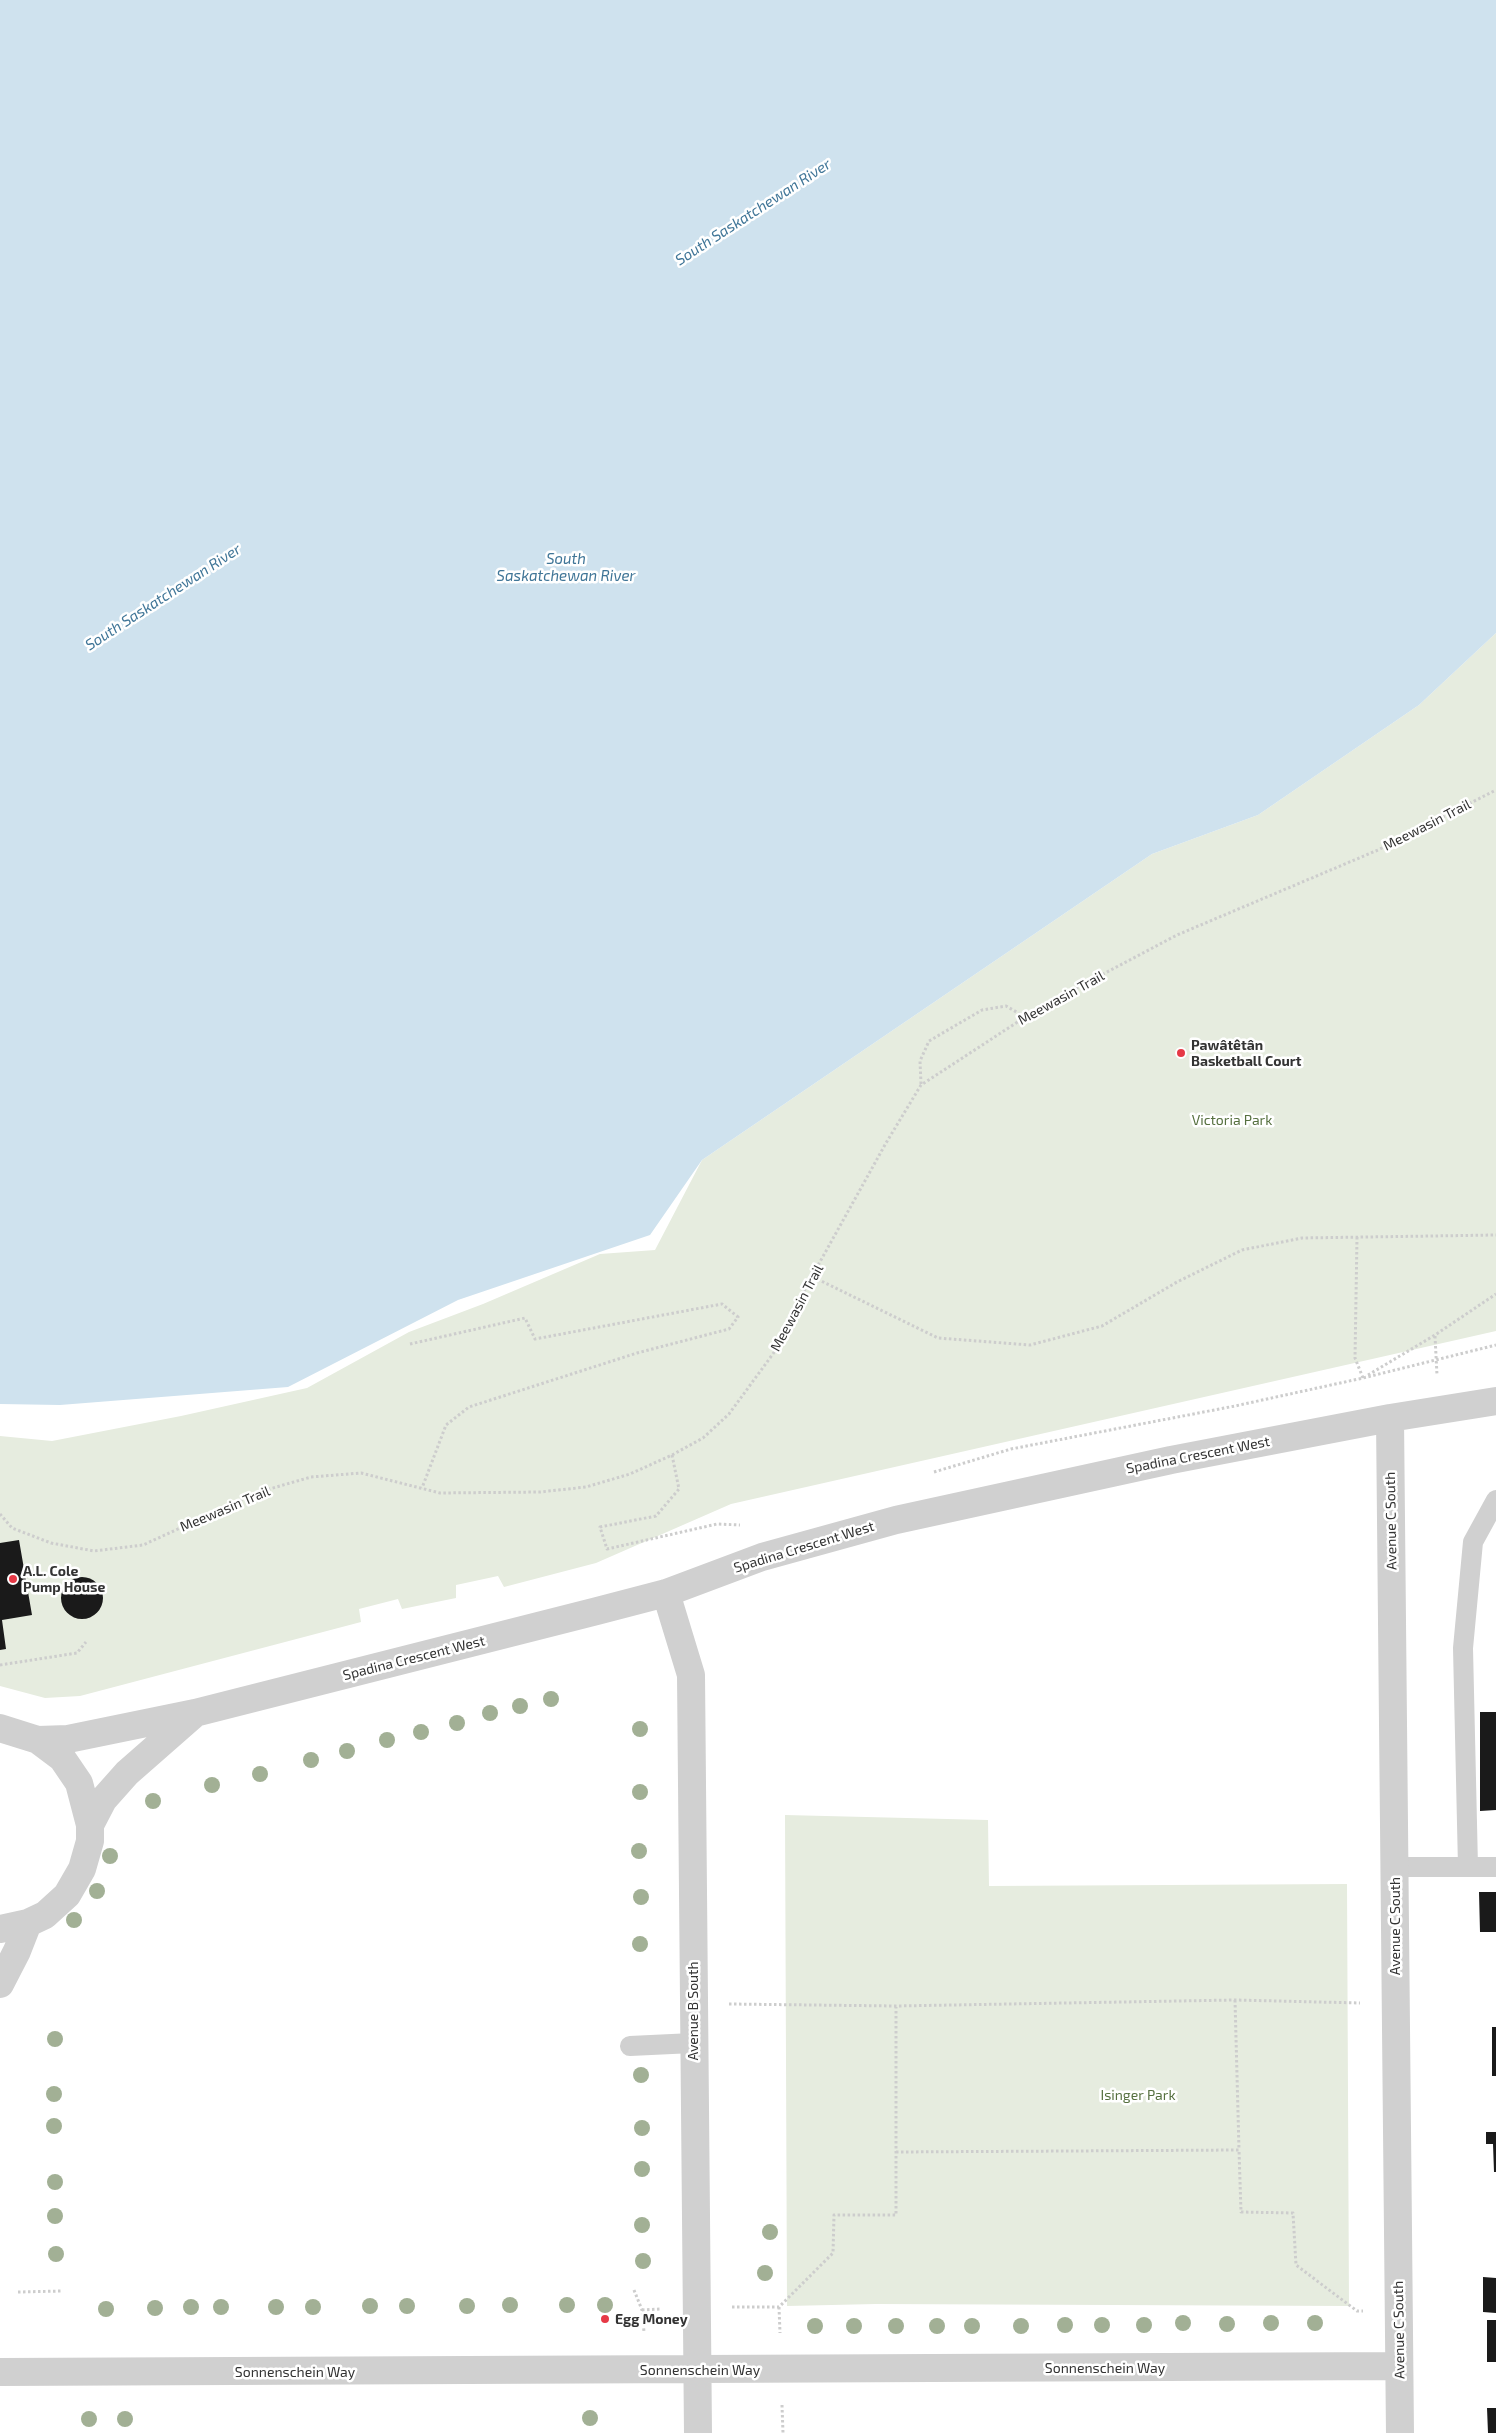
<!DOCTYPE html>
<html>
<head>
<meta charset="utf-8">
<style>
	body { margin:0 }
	canvas { display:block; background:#fff }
</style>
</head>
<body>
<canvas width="1496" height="2433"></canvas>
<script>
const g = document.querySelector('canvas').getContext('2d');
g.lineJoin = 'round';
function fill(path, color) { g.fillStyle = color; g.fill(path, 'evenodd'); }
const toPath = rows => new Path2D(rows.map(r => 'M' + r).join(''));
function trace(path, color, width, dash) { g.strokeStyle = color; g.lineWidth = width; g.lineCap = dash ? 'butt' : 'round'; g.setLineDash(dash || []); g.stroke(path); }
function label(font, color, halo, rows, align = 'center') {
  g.font = font + ' "Exo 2",sans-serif'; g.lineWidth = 5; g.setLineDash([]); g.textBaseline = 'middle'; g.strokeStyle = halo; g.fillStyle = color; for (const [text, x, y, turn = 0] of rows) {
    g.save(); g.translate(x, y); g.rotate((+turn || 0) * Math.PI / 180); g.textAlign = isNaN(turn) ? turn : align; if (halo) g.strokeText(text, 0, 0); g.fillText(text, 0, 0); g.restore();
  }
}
fill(toPath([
	[1496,633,1496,1331,731,1504,596,1563,504,1587,498,1576,456,1585,456,1598,402,1609,398,1599,359,1609,361,1622,80,1696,45,1698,0,1686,0,1436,52,1441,181,1416,307,1388,409,1332,483,1304,600,1254,655,1250,702,1160,1152,854,1258,815,1419,705],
	[785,1815,988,1820,989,1886,1347,1884,1349,2306,876,2304,787,2306]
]), '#e6ecdf');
fill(toPath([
	[0,0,1496,0,1496,633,1419,705,1258,815,1152,854,702,1160,650,1235,458,1300,288,1387,60,1405,0,1404]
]), '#cfe2ee');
fill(toPath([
	[19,1540,32,1615,2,1620,6,1649,0,1650,0,1543],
	'61 1598a21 21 0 1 1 42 0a21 21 0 1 1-42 0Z',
	[1480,1712,1496,1712,1496,1810,1480,1811],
	[1479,1892,1496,1892,1496,1932,1480,1932],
	[1492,2027,1496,2027,1496,2076,1492,2076],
	[1486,2132,1496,2132,1496,2172,1494,2172,1493,2144,1486,2144],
	[1483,2277,1496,2278,1496,2313,1483,2312],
	[1487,2320,1496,2320,1496,2362,1487,2362],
	[1487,2408,1496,2408,1496,2433,1488,2433]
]), '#1a1a1a');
trace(toPath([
	[921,1084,920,1061,929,1041,982,1010,1006,1006,1025,1017],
	[1357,1237,1355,1358,1363,1378],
	[813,1277,938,1338,1030,1345,1102,1326,1177,1282,1242,1250,1302,1238,1496,1235],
	[1435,1336,1437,1375],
	[410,1344,525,1318,535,1339,722,1304,738,1317,729,1329,637,1353,469,1407,446,1425,422,1488],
	[1368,1375,1435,1335,1496,1294],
	[672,1455,679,1489,656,1516,600,1527,607,1549,717,1524,740,1525],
	[934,1472,1011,1449,1235,1406,1363,1378,1496,1345],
	[0,1514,12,1528,51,1543,94,1551,143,1545,259,1492,311,1477,361,1473,440,1493,540,1492,586,1487,630,1474,672,1455,703,1438,729,1414,778,1347,806,1287,886,1143,921,1085,1039,1008,1177,935,1378,850,1496,790],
	[0,1665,77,1653,86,1642],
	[1235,2000,1239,2150],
	[729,2004,896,2006,1235,2000,1360,2003],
	[896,2152,1239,2150,1241,2212,1293,2213,1296,2265,1357,2311,1363,2311],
	[634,2290,642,2310,644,2332],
	[18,2292,62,2291],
	[732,2307,779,2307,833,2253,834,2215,896,2215,896,2007],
	[779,2307,780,2333],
	[642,2310,661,2309],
	[782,2405,783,2433]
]), '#cdcdcd', 3, [2.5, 2.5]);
trace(toPath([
	[1394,1867,1496,1867],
	[1468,1867,1463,1648,1473,1542,1496,1500],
	[630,2046,693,2043]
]), '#d0d0d0', 20);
trace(toPath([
	[1390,1418,1400,2433],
	[666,1593,691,1675,698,2433],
	[0,1728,38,1740,62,1758,79,1783,90,1825,90,1841,82,1869,67,1895,45,1915,28,1923,0,1929],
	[38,1740,68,1739,195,1713,597,1611,666,1593,762,1557,896,1520,1171,1460,1390,1418,1496,1401],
	[90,1825,103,1800,127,1773,192,1716],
	[0,1984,17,1951,28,1923],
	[0,2372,1399,2366]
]), '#d0d0d0', 28);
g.fillStyle = '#a2b095';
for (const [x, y] of [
	[551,1699],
	[520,1706],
	[490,1713],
	[457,1723],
	[640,1729],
	[421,1732],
	[387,1740],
	[347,1751],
	[311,1760],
	[260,1774],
	[212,1785],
	[640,1792],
	[153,1801],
	[639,1851],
	[110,1856],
	[97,1891],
	[641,1897],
	[74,1920],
	[640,1944],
	[55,2039],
	[641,2075],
	[54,2094],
	[54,2126],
	[642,2128],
	[642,2169],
	[55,2182],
	[55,2216],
	[642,2225],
	[770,2232],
	[56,2254],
	[643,2261],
	[765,2273],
	[510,2305],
	[567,2305],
	[605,2305],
	[370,2306],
	[407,2306],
	[467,2306],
	[191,2307],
	[221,2307],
	[276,2307],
	[313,2307],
	[155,2308],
	[106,2309],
	[1183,2323],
	[1271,2323],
	[1315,2323],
	[1227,2324],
	[1065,2325],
	[1102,2325],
	[1144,2325],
	[815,2326],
	[854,2326],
	[896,2326],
	[937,2326],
	[972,2326],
	[1021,2326],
	[590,2418],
	[89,2419],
	[125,2419]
]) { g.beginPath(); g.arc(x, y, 8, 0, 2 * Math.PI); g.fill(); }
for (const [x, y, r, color] of [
	[1181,1053,5,"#e63946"],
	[13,1579,5,"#e63946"],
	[605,2319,5,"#e63946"]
]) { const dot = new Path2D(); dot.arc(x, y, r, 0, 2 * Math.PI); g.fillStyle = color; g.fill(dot); trace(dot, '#fff', 2); }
label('14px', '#333', '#fff', [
	["Meewasin Trail",1427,825,-27],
	["Meewasin Trail",1061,998,-29],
	["Meewasin Trail",797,1308,-62],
	["Spadina Crescent West",1198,1455,-11],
	["Meewasin Trail",225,1509,-23],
	["Avenue C South",1391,1521,-91],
	["Spadina Crescent West",804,1547,-17],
	["Spadina Crescent West",414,1658,-14],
	["Avenue C South",1395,1926,-90],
	["Avenue B South",693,2011,-90],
	["Avenue C South",1399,2330,-91],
	["Sonnenschein Way",1105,2368],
	["Sonnenschein Way",700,2370],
	["Sonnenschein Way",295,2372]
]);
label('bold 14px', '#333', '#fff', [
	["Pawâtêtân",1191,1045],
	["Basketball Court",1191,1061],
	["A.L. Cole",23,1571],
	["Pump House",23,1587],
	["Egg Money",615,2319]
], 'left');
label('14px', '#56703f', '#fff', [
	["Victoria Park",1232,1120],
	["Isinger Park",1138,2095]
]);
label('italic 15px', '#3f7597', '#fff', [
	["South Saskatchewan River",753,212,-33],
	["South",566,559],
	["Saskatchewan River",566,576],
	["South Saskatchewan River",163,597,-33]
]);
</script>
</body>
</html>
